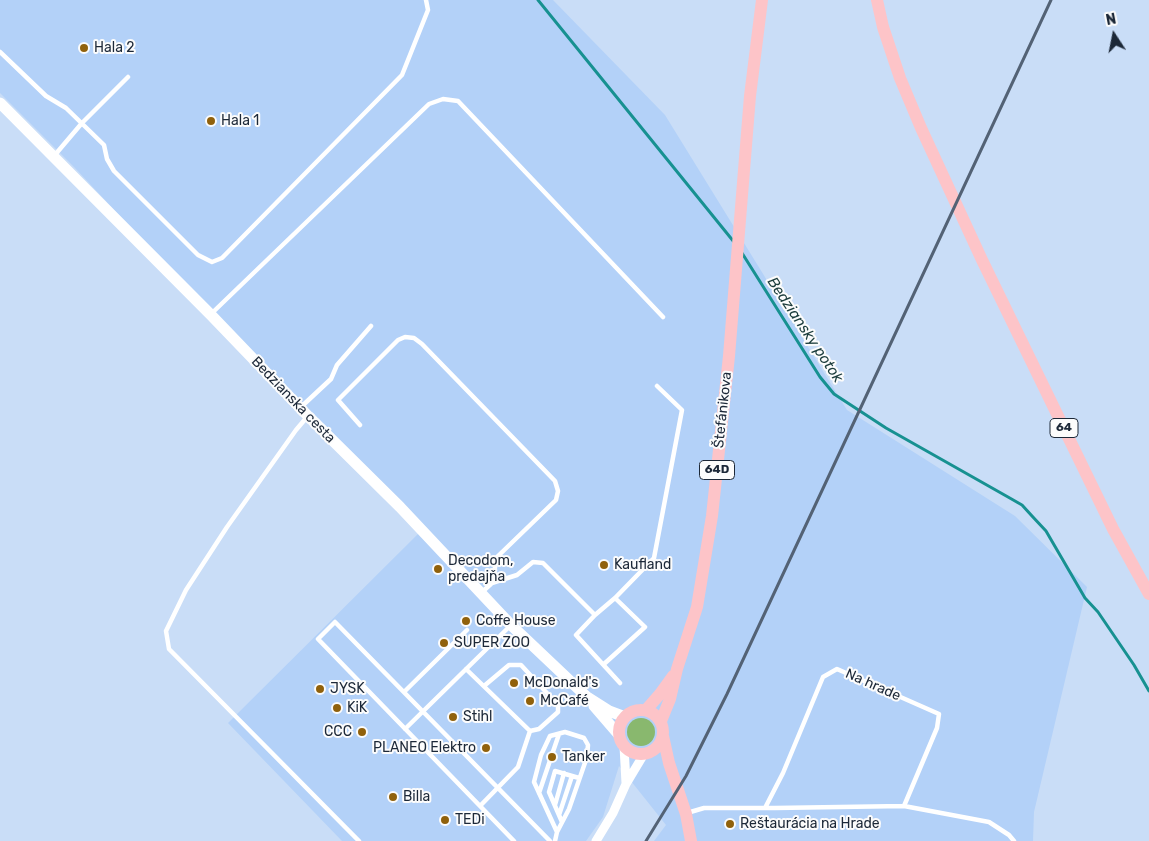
<!DOCTYPE html>
<html>
<head>
<meta charset="utf-8">
<style>
	body { margin:0 }
	#map { position:relative; width:1149px; height:841px; overflow:hidden; background:#c9ddf7; font-family:Rubik,sans-serif }
	canvas { display:block }
	.north { position:absolute; left:1089px; top:10px; width:50px; height:50px; -webkit-text-stroke:4px #fcfcfc; paint-order:stroke; rotate:349deg; font-size:14px; font-weight:700; line-height:20px; text-align:center; color:#1c2838 }
	.north::after { content:''; display:block; margin:auto; width:18px; height:22px; background:#1c2838; clip-path:polygon(50% 0,100% 100%,50% 72%,0 100%) }
</style>
</head>
<body>
<div id="map">
<canvas width="1149" height="841"></canvas>
<div class="north">N</div>
</div>
<script>
const g = document.querySelector('canvas').getContext('2d');
g.lineJoin = 'round';
function fill(path, color) { g.fillStyle = color; g.fill(path, 'evenodd'); }
const toPath = rows => new Path2D(rows.map(r => 'M' + r).join(''));
function trace(path, color, width, dash) { g.strokeStyle = color; g.lineWidth = width; g.lineCap = dash ? 'butt' : 'round'; g.setLineDash(dash || []); g.stroke(path); }
function label(font, color, halo, rows, align = 'center') {
  g.font = font + ' Rubik,sans-serif'; g.lineWidth = 4; g.setLineDash([]); g.textBaseline = 'middle'; g.strokeStyle = halo; g.fillStyle = color; for (const [text, x, y, turn = 0] of rows) {
    g.save(); g.translate(x, y); g.rotate((+turn || 0) * Math.PI / 180); g.textAlign = isNaN(turn) ? turn : align; if (halo) g.strokeText(text, 0, 0); g.fillText(text, 0, 0); g.restore();
  }
}
fill(toPath([
	[0,0,553,0,665,115,847,410,1015,516,1087,587,1034,812,1033,841,654,841,666,825,619,766,603,817,586,841,342,841,228,723,423,529,300,409,75,168,0,93]
]), '#b3d1f8');
fill(toPath([
	'627 732a14 14 0 1 1 28 0a14 14 0 1 1-28 0Z'
]), '#89b86e');
trace(toPath([
	[538,0,734,242],
	[742,253,820,377,834,394,886,428,1008,497,1022,505,1032,516,1046,531,1085,598,1098,612,1134,665,1149,691]
]), '#179191', 3);
trace(toPath([
	[0,52,46,96,66,108,104,145,107,159,114,171,198,255,212,262,222,258,402,75,428,10,426,0],
	[54,156,82,123,128,77],
	[211,314,429,104,443,99,458,101,663,317],
	[301,407,331,379,337,365,371,326],
	[307,417,296,430,227,527,186,590,166,631,169,649,359,841],
	[360,425,338,400,398,340,405,337,414,338,422,344,555,481,558,491,556,500,497,557,492,583],
	[481,593,492,583,517,575,533,562,543,563,595,615],
	[604,664,645,627,615,598],
	[466,669,530,731],
	[620,683,576,635,595,615,615,598,654,558,682,410,657,386],
	[484,686,509,665,521,665,558,705,558,712,539,729,530,731],
	[404,692,467,630],
	[405,729,510,626],
	[539,793,559,734],
	[555,805,564,773],
	[480,806,518,767,530,731],
	[765,808,783,773,823,677,837,669,939,714,937,728,904,806],
	[687,813,704,808,775,808,904,806,989,822,1009,835,1014,841],
	[559,815,572,776],
	[562,822,549,792,555,771,579,778],
	[514,841,318,639,335,622,550,841],
	[555,841,557,832,569,809,587,757,588,745,584,738,565,732,550,736,541,755,534,782,557,832]
]), '#fff', 4.5);
trace(toPath([
	[624,746,626,783],
	[596,841,613,813,626,784,644,754]
]), '#fff', 9);
trace(toPath([
	[0,103,211,315,308,416,400,507,511,625,587,697,609,711,625,717],
	[594,706,619,735]
]), '#fff', 11);
trace(toPath([
	[877,0,883,27,900,78,921,128,982,260,1113,529,1149,594],
	'619 732a22 22 0 1 1 44 0a22 22 0 1 1-44 0Z',
	[646,710,660,694,673,676],
	[661,721,670,699,677,669,697,607,712,516,729,356,750,96,762,0],
	[663,736,669,763,686,814,691,841]
]), '#fdc4c8', 12);
trace(toPath([
	[646,841,686,776,727,694,1051,0]
]), '#536275', 3);
for (const [x, y, r, color] of [
	[84,48,5,"#90610c"],
	[211,121,5,"#90610c"],
	[604,565,5,"#90610c"],
	[438,569,5,"#90610c"],
	[466,621,5,"#90610c"],
	[444,643,5,"#90610c"],
	[514,683,5,"#90610c"],
	[320,689,5,"#90610c"],
	[530,701,5,"#90610c"],
	[337,708,5,"#90610c"],
	[453,717,5,"#90610c"],
	[362,732,5,"#90610c"],
	[486,748,5,"#90610c"],
	[552,757,5,"#90610c"],
	[393,797,5,"#90610c"],
	[445,820,5,"#90610c"],
	[730,824,5,"#90610c"]
]) { const dot = new Path2D(); dot.arc(x, y, r, 0, 2 * Math.PI); g.fillStyle = color; g.fill(dot); trace(dot, '#fcfcfc', 2); }
for (const [x, y, w] of [
	[1064,428,28],
	[717,470,35]
]) { const box = new Path2D(); box.roundRect(x - w / 2, y - 9.5, w, 19, 4); g.fillStyle = '#fcfcfc'; g.fill(box); trace(box, '#1c2838', 1); }
label('bold 12px', '#1c2838', null, [
	["64",1064,428],
	["64D",717,470]
]);
label('14px', '#1c2838', '#fcfcfc', [
	["Hala 2",94,48],
	["Hala 1",221,121],
	["Decodom,",448,561],
	["predajňa",448,577],
	["Kaufland",614,565],
	["Coffe House",476,621],
	["SUPER ZOO",454,643],
	["McDonald's",524,683],
	["JYSK",330,689],
	["McCafé",540,701],
	["KiK",347,708],
	["Stihl",463,717],
	["CCC",352,732,"right"],
	["PLANEO Elektro",476,748,"right"],
	["Tanker",562,757],
	["Billa",403,797],
	["TEDi",455,820],
	["Reštaurácia na Hrade",740,824]
], 'left');
label('14px', '#1c2838', '#fcfcfc', [
	["Bedzianska cesta",293,400,46],
	["Štefánikova",723,410,-84],
	["Na hrade",873,685,24]
]);
label('italic 15px', '#1c3d3d', '#fcfcfc', [
	["Bedziansky potok",805,330,56]
]);
</script>
</body>
</html>
